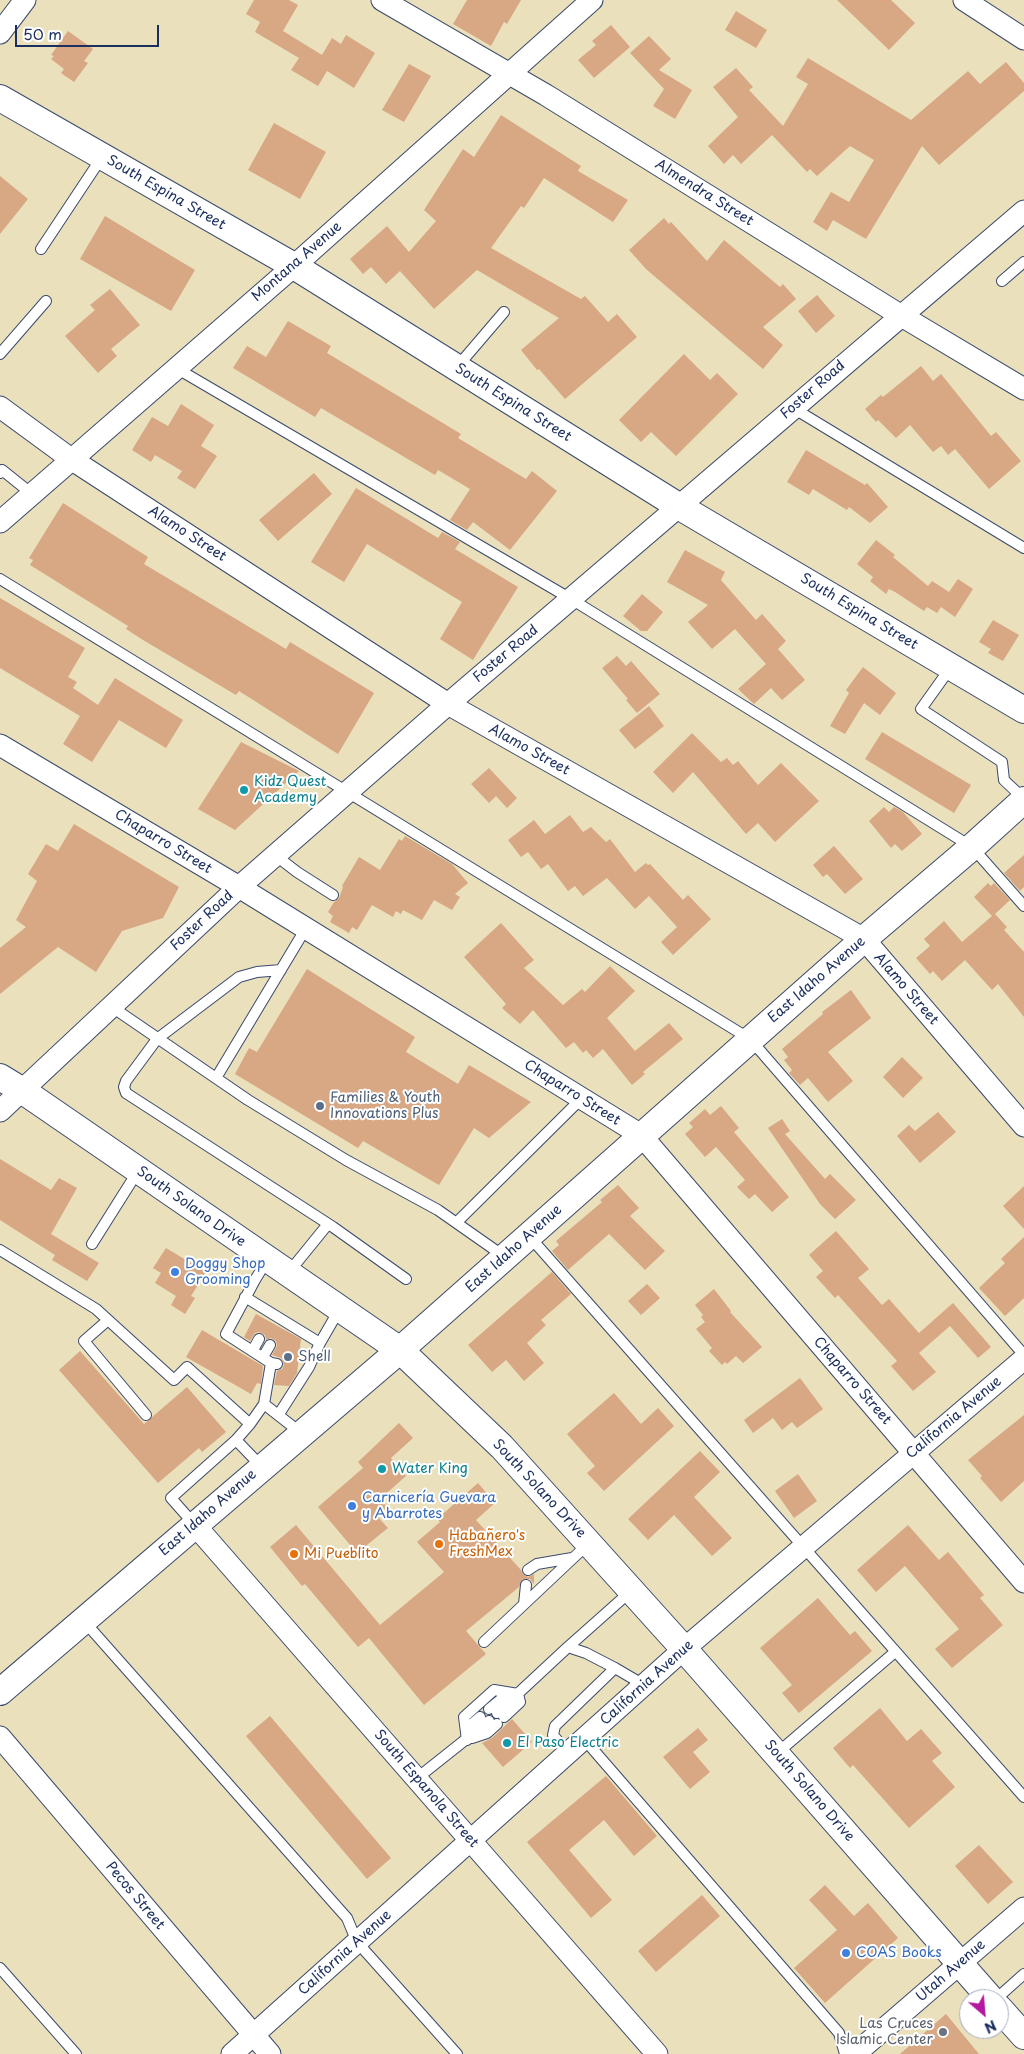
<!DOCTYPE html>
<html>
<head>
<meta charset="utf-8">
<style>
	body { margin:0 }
	#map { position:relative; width:1024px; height:2054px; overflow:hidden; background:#eae0bc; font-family:"Playpen Sans",sans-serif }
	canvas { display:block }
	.north { position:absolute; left:959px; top:1989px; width:50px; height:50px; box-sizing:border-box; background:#fff; border:1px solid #a4acbf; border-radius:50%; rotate:153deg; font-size:14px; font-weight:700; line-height:20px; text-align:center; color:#1b2f5e }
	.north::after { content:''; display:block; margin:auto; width:18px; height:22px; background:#b5179e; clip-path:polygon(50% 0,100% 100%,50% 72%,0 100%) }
	.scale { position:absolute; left:15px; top:25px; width:144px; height:22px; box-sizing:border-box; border:2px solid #1b2f5e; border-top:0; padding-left:6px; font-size:15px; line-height:18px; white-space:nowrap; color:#1b2f5e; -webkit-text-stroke:4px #fff; paint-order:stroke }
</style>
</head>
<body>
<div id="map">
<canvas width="1024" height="2054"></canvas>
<div class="north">N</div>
<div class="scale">50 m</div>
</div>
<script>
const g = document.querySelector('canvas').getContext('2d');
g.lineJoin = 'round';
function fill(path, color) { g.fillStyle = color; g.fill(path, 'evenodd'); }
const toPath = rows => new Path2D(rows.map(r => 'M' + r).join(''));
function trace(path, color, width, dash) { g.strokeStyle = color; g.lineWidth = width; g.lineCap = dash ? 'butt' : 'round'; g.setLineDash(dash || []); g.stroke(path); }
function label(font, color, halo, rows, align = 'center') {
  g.font = font + ' "Playpen Sans",sans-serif'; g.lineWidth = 4; g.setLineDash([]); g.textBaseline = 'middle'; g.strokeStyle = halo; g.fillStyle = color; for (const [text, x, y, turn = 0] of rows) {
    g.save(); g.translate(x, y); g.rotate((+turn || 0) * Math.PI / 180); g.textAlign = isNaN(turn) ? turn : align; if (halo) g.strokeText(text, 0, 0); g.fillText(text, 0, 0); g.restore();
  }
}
fill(toPath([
	[254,0,289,0,298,5,283,31,322,55,332,38,341,44,346,35,375,53,354,88,327,71,318,86,291,70,299,58,255,32,260,22,246,14],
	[467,0,521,0,507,24,504,22,491,46,453,24],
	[837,0,891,0,915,23,889,50],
	[736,11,767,30,756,48,725,30],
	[611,25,630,47,594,78,578,60,596,45,592,41],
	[68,31,93,49,84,61,88,63,74,82,61,73,64,69,51,59,54,56,51,55],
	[649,36,671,59,659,70,692,90,675,119,653,106,664,89,630,53],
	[808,58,911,120,968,71,980,84,1006,62,1024,83,1024,91,939,165,922,146,866,239,833,220,827,231,813,222,831,192,849,202,874,160,850,146,817,176,810,169,807,172,772,135,741,164,733,155,724,164,708,146,738,117,713,87,736,68,753,87,749,90,783,126,808,84,796,77],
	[409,64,431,76,404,122,382,110],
	[501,115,581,166,578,171,628,200,613,222,544,178,524,208,521,206,491,248,581,299,585,296,608,322,617,314,637,337,565,399,539,369,537,370,521,350,559,318,477,270,434,309,400,271,386,284,371,267,363,274,350,259,387,226,409,252,436,221,424,210,463,149,474,157],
	[274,123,326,152,300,199,248,170],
	[0,176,28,199,0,234],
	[105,216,195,270,171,311,80,259],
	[664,218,669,224,671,222,707,261,724,240,780,287,783,284,796,299,763,327,783,345,763,369,646,269,629,250],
	[110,289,140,325,111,349,117,356,98,373,65,336,95,310,90,305],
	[817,295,835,316,816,333,798,311],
	[288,321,331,346,327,353,461,434,458,438,526,479,532,471,557,491,510,550,473,522,467,530,450,520,470,489,438,470,435,475,321,408,315,417,233,368,247,346,266,357],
	[684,354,710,380,717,373,738,394,676,456,651,432,641,442,619,420],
	[921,366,933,381,941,374,991,436,996,432,1021,461,989,489,955,449,948,455,941,446,933,452,910,425,896,438,878,420,876,422,865,409,881,395,883,397],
	[181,404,214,425,201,446,217,456,195,489,177,478,182,471,155,455,151,462,132,450,152,417,168,426],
	[806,450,865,485,867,483,888,507,870,523,849,507,847,510,813,489,809,495,787,482],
	[314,473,332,494,278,541,259,520],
	[356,488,438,538,442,532,460,542,455,549,518,587,473,660,440,639,462,602,367,544,344,582,311,562],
	[63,503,148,557,144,564,286,649,290,642,374,693,338,754,239,691,236,695,143,640,126,629,128,626,30,565,33,560,29,558],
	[876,540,895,555,893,557,928,586,932,581,949,592,958,579,973,589,955,617,941,607,937,613,927,607,924,611,895,592,889,589,886,594,870,581,873,577,857,564],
	[685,550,725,572,721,580,756,620,762,614,786,641,778,649,805,680,782,700,771,688,754,704,738,689,766,664,735,629,712,649,688,622,708,605,667,582],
	[642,594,663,612,647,631,641,631,623,616],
	[0,598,85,648,68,677,77,682,73,688,98,705,115,678,183,720,166,748,119,720,92,762,63,744,80,716,0,668],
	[993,620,1019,635,1003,661,988,653,991,649,979,642],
	[617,656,626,666,631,661,660,694,637,713,626,700,628,699,602,668],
	[863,667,896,693,880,715,864,703,845,734,830,726,849,693,846,690],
	[649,706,664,726,635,749,619,730],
	[882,732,971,785,954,813,865,759],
	[692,733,721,762,727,758,733,765,738,761,758,785,781,763,819,801,775,842,758,823,746,834,693,772,673,793,653,772],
	[241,742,299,771,235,830,198,809],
	[489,768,517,798,507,808,496,796,489,803,471,784],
	[884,807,889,812,894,807,903,812,922,834,902,851,895,844,891,848,869,821],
	[570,815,583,832,591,827,606,842,610,839,635,872,646,863,648,865,650,864,683,900,688,895,711,919,673,955,661,942,677,927,649,896,635,909,607,878,583,896,575,886,568,891,548,864,541,869,528,852,521,857,508,840,534,820,545,834],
	[74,824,179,887,163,918,122,931,96,972,58,947,0,994,0,948,26,927,16,920,37,881,28,874,46,844,58,851],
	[405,836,452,864,468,883,455,894,460,897,452,910,434,900,422,920,403,910,401,914,396,911,393,917,372,905,357,930,352,927,349,933,330,922,333,916,328,912,334,902,339,898,343,887,342,886,359,857,380,870,399,839,402,841],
	[834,846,863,879,845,894,827,874,823,877,813,865],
	[1024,855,1024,887,1020,891,1004,873],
	[988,883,991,886,994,883,1010,900,995,914,1007,927,1004,930,1024,952,1024,1017,998,984,992,990,965,960,942,981,933,971,930,974,916,958,930,946,924,939,944,921,962,942,992,916,974,897],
	[501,923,534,960,524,968,563,1005,582,989,585,992,610,966,635,991,607,1018,635,1051,669,1023,683,1039,643,1072,645,1074,632,1085,603,1049,593,1058,586,1050,583,1053,574,1042,566,1048,533,1010,520,1024,502,1008,506,1004,464,957],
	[307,969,415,1037,406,1052,458,1084,469,1065,531,1102,489,1138,474,1128,439,1185,363,1141,358,1148,235,1074,249,1048,257,1052],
	[851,990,871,1018,828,1052,853,1081,828,1102,808,1078,800,1085,789,1073,792,1070,784,1060,788,1057,782,1049,823,1014,822,1012],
	[902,1057,923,1078,903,1098,883,1077],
	[721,1106,739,1128,734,1132,789,1197,772,1212,755,1194,749,1199,737,1187,745,1180,716,1147,705,1157,685,1134,693,1127,689,1123,705,1109,710,1115],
	[938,1112,956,1132,920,1163,897,1136,909,1125,915,1131],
	[782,1119,790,1131,785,1134,825,1179,830,1174,856,1200,835,1219,820,1204,768,1128],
	[0,1159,51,1190,59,1178,77,1188,51,1234,99,1263,87,1281,52,1260,55,1255,0,1220],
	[618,1185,639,1208,630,1216,665,1251,645,1270,609,1234,568,1270,552,1251,559,1245,556,1241,602,1202,600,1200],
	[1024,1186,1024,1229,1003,1206],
	[836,1231,869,1269,858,1278,882,1305,889,1299,919,1333,953,1303,991,1347,978,1358,950,1326,919,1353,936,1372,913,1391,891,1366,897,1361,838,1295,835,1298,816,1277,823,1271,809,1255],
	[1024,1237,1024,1298,1005,1316,979,1288,1005,1263,1001,1259],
	[166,1248,206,1272,191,1296,195,1298,185,1314,171,1305,176,1296,155,1283,161,1273,153,1268],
	[552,1272,571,1294,541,1320,546,1325,527,1343,544,1363,524,1381,506,1360,492,1372,468,1345],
	[647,1284,660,1298,641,1315,628,1301],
	[714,1289,731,1311,730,1312,762,1347,743,1363,736,1356,727,1364,725,1362,722,1365,709,1351,712,1348,696,1329,705,1322,701,1317,703,1315,695,1305],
	[256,1314,301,1339,297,1373,289,1386,274,1385,277,1371,282,1369,284,1365,281,1358,272,1355,277,1346,276,1341,271,1338,266,1340,265,1335,259,1332,255,1333,250,1341,244,1337],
	[202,1330,263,1366,261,1384,257,1383,251,1394,186,1357],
	[80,1351,144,1424,187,1387,226,1432,202,1452,199,1448,158,1483,59,1370],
	[800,1378,823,1409,797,1428,792,1422,782,1430,773,1418,753,1433,744,1420],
	[614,1393,641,1424,658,1408,674,1426,604,1491,587,1473,595,1466,567,1434],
	[1024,1415,1024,1481,1001,1502,980,1478,982,1476,968,1460],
	[399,1423,413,1438,391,1458,406,1476,380,1499,387,1507,377,1516,388,1528,357,1553,318,1507,363,1468,358,1462],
	[700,1451,720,1472,694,1497,732,1538,712,1556,674,1515,648,1540,628,1519],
	[798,1474,817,1501,794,1518,775,1491],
	[478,1483,495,1503,476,1520,521,1570,523,1574,528,1577,534,1574,534,1584,530,1579,523,1579,519,1587,466,1631,486,1654,424,1705,369,1638,358,1647,305,1584,302,1586,270,1547,296,1525,380,1625,444,1572,417,1542,440,1522,437,1519],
	[908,1525,939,1560,948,1552,984,1595,980,1598,1003,1625,952,1668,935,1649,959,1629,905,1566,876,1592,857,1570],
	[818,1598,850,1635,855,1631,872,1651,799,1713,782,1693,792,1685,760,1648],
	[880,1708,907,1741,921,1729,942,1753,932,1761,955,1787,909,1828,853,1765,850,1768,833,1748],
	[270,1716,391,1858,367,1879,246,1736],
	[512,1719,532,1742,503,1767,482,1743,492,1738],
	[698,1728,708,1740,693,1752,710,1772,690,1789,663,1757],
	[606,1776,657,1836,634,1856,604,1820,569,1850,612,1900,591,1918,527,1842],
	[979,1845,1013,1882,988,1904,955,1866],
	[825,1885,854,1916,868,1903,898,1938,825,2003,794,1968,837,1930,809,1900],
	[702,1895,720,1916,656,1972,638,1951],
	[946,2014,979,2054,900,2054]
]), '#d8a784');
const service = toPath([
	[41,249,102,157],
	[1002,281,1024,262],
	[0,354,46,301],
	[457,367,504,312],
	[176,368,571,599,972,847,1024,906],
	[793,408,1024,548],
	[0,473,2,470,32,494],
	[0,579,750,1039,1024,1355],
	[951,667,921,709,1002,762,1004,780,1024,799],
	[275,855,297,872,333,895],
	[281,970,257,972,239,977,157,1039,126,1081,124,1087,126,1093,333,1227,406,1279],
	[112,1007,248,1100,346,1160,438,1210,505,1257],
	[216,1078,306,928],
	[457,1222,581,1099],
	[529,1236,1024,1797],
	[92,1244,138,1171],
	[0,1250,96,1309,174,1380,187,1367,250,1424],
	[267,1260,255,1280,226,1334,271,1363,277,1364],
	[289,1272,328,1224],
	[245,1297,320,1343],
	[108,1320,84,1341,146,1415],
	[253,1350,259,1339],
	[263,1357,270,1345],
	[264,1404,271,1363],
	[279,1414,309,1367,320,1343,339,1310],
	[236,1440,262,1467],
	[194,1524,171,1498,236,1440,250,1424,264,1404,301,1433],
	[528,1570,537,1564,572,1558],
	[524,1604,526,1585],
	[83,1620,347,1918,357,1942,457,2054],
	[484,1642,588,1544],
	[568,1647,586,1653,615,1668],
	[489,1709,500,1700,514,1695],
	[497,1713,568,1647,631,1591],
	[504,1717,520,1702,518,1694],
	[468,1736,473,1723,480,1717],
	[472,1738,487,1733,497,1724],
	[584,1739,839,2033,845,2054],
	[467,1740,464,1717,494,1690,518,1694],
	[568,1753,553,1735,555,1726,615,1668,644,1685],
	[776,1754,895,1652],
	[416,1779,489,1721],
	[0,1968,76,2054],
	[996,1999,1024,1974]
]);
const minor = toPath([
	[382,0,546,95,900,315,1024,389],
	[964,0,1024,39],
	[0,33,25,0],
	[0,407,71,459,448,704,864,939,1024,1126],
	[0,522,294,266,592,0],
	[0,745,239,887,641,1135,1024,1582],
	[0,1111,239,887,448,704,1024,211],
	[194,1524,657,2054],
	[0,1737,270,2054],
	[232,2054,684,1649,1024,1359],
	[855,2054,1024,1908]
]);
const tertiary = toPath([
	[0,98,294,266,680,507,1024,710],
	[0,1077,23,1091,400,1350,502,1447,684,1649,991,1999],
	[0,1692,400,1350,864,939,972,847,1024,800],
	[999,2008,1024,2036]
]);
trace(service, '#3a4a6c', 12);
trace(minor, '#3a4a6c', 23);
trace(tertiary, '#3a4a6c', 28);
trace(service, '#fff', 10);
trace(minor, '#fff', 21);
trace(tertiary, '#fff', 26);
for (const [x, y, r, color] of [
	[244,790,5,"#0f9aa8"],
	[320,1106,5,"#5c6f8a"],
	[175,1272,5,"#3f7fe0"],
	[288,1357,5,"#5c6f8a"],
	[382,1469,5,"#0f9aa8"],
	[352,1506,5,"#3f7fe0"],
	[439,1544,5,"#e8710a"],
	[294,1554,5,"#e8710a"],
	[507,1743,5,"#0f9aa8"],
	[846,1953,5,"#3f7fe0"],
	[943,2032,5,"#6b7280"]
]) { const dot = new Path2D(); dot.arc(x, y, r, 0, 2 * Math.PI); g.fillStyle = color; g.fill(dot); trace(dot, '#fff', 2); }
label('14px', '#1b2f5e', '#fff', [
	["South Espina Street",166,193,30],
	["Almendra Street",704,193,32],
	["Montana Avenue",297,262,-41],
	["Foster Road",813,390,-41],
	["South Espina Street",513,403,32],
	["Alamo Street",187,534,33],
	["South Espina Street",859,612,31],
	["Foster Road",506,654,-40],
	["Alamo Street",529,750,29],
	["Chaparro Street",163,842,31],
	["Foster Road",202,921,-43],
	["East Idaho Avenue",817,980,-41],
	["Alamo Street",906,989,49],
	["Chaparro Street",572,1093,32],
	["South Solano Drive",191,1207,35],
	["East Idaho Avenue",514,1249,-42],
	["Chaparro Street",852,1381,49],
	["California Avenue",954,1418,-40],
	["South Solano Drive",539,1489,47],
	["East Idaho Avenue",208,1513,-41],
	["California Avenue",647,1683,-42],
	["South Espanola Street",426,1789,49],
	["South Solano Drive",809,1791,49],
	["Pecos Street",135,1896,50],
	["California Avenue",345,1953,-42],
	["Utah Avenue",951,1971,-41]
]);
label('14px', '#0d838f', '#fff', [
	["Kidz Quest",254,782],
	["Academy",254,798],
	["Water King",392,1469],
	["El Paso Electric",517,1743]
], 'left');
label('14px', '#4e5e75', '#fff', [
	["Families & Youth",330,1098],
	["Innovations Plus",330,1114],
	["Shell",298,1357]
], 'left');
label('14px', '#366cbe', '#fff', [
	["Doggy Shop",185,1264],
	["Grooming",185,1280],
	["Carnicería Guevara",362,1498],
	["y Abarrotes",362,1514],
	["COAS Books",856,1953]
], 'left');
label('14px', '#c56008', '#fff', [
	["Habañero's",449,1536],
	["FreshMex",449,1552],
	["Mi Pueblito",304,1554]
], 'left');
label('14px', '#5b616d', '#fff', [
	["Las Cruces",933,2024],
	["Islamic Center",933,2040]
], 'right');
</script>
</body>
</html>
